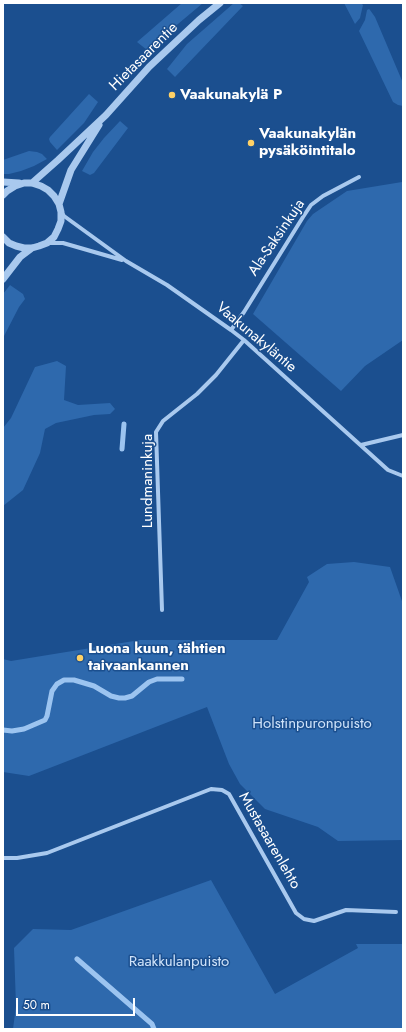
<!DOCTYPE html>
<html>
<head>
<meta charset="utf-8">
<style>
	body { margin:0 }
	#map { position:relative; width:406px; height:1032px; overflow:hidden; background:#1b4f8f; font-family:Jost,sans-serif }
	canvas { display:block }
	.frame { position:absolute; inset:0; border:4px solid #fff; pointer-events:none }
	.scale { position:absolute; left:16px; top:998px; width:119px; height:18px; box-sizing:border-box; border:2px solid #fff; border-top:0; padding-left:5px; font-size:12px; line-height:14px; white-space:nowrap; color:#fff; -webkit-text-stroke:3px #1b4f8f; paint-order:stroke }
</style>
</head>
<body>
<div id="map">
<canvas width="406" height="1032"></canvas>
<div class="frame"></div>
<div class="scale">50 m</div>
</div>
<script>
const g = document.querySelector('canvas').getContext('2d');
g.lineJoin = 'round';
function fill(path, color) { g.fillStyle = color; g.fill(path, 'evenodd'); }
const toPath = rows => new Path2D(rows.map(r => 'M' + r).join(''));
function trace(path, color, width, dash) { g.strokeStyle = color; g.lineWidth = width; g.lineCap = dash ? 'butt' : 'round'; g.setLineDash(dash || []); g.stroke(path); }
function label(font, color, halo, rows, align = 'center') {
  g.font = font + ' Jost,sans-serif'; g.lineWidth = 3; g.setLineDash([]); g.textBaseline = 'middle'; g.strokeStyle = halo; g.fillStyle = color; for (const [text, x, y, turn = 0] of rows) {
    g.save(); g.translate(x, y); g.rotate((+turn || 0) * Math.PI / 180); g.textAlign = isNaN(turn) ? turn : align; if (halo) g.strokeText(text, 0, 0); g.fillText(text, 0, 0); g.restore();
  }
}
fill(toPath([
	[182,3,203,3,147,50,137,42],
	[234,3,239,3,243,6,175,77,167,69,187,44],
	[344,3,361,3,363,5,360,18,355,24],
	[369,9,370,10,375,17,403,83,403,106,398,105,393,102,359,31,365,20,367,10],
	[89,94,98,102,84,123,57,150,50,142,49,139,50,137],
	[120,121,128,128,94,173,90,175,82,171,93,152,104,138],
	[29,151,37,152,42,154,47,159,34,166,21,171,9,174,3,174,3,160],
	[402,182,403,188,403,340,365,366,341,391,253,314,307,221,313,214,347,191],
	[10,285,23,294,25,299,19,307,3,338,3,294],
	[57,361,66,366,64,400,78,405,110,403,115,409,110,414,94,415,56,423,45,429,40,453,23,490,3,506,3,428,11,418,35,367],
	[354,562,390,567,403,604,403,840,338,841,318,827,265,809,240,784,229,764,207,707,29,776,3,772,3,659,11,661,140,640,277,640,309,582,307,577,327,564],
	[211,880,275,994,358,948,356,944,403,944,403,1029,13,1029,16,1006,14,948,33,929,71,930]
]), '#2e69ad');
trace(toPath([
	[122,449,124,424],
	[3,730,12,731,24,729,45,720,47,716,52,691,57,684,64,680,74,680,94,686,111,696,119,698,125,698,132,696,149,682,157,679,182,679],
	[77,959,152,1024,154,1029]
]), '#9cc4f0', 5);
trace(toPath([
	[61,212,64,216,126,261,167,285,231,330,244,340,388,470,403,476],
	[48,243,63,243,122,260],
	[231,330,244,312,303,217,311,205,323,196,359,177],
	[361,445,403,435],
	[162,610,156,432,163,421,197,394,216,375,244,340],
	[3,858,17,858,47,853,211,789,222,790,229,794,296,913,304,919,314,921,346,910,396,912]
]), '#a9c9ee', 4);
trace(toPath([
	[3,182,19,183],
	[32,183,58,160,106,115,149,67,199,20,220,3],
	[3,195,7,191,15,186,24,183,32,183,41,186,48,190,54,196,59,204,61,212,61,221,58,229,54,237,47,243,39,246,32,248,24,248,16,246,9,243,3,237],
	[59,204,71,170,99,125],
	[3,279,20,257,32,248]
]), '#a9c9ee', 7);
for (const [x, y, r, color] of [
	[172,95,4,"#ffd166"],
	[251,143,4,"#ffd166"],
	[80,658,4,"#ffd166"]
]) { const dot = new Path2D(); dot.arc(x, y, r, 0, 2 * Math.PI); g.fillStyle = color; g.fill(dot); trace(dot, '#1b4f8f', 1.5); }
label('15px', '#fff', '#1b4f8f', [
	["Hietasaarentie",144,57,-45],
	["Ala-Saksinkuja",277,238,-56],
	["Vaakunakyläntie",256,338,40],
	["Lundmaninkuja",148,481,-90],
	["Mustasaarenlehto",269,841,60]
]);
label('bold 15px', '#fff', '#1b4f8f', [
	["Vaakunakylä P",180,95],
	["Vaakunakylän",259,134],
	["pysäköintitalo",259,151],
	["Luona kuun, tähtien",88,649],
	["taivaankannen",88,666]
], 'left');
label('15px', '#cfe3fa', '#1b4f8f', [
	["Holstinpuronpuisto",312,724],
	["Raakkulanpuisto",179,962]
]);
</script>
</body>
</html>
